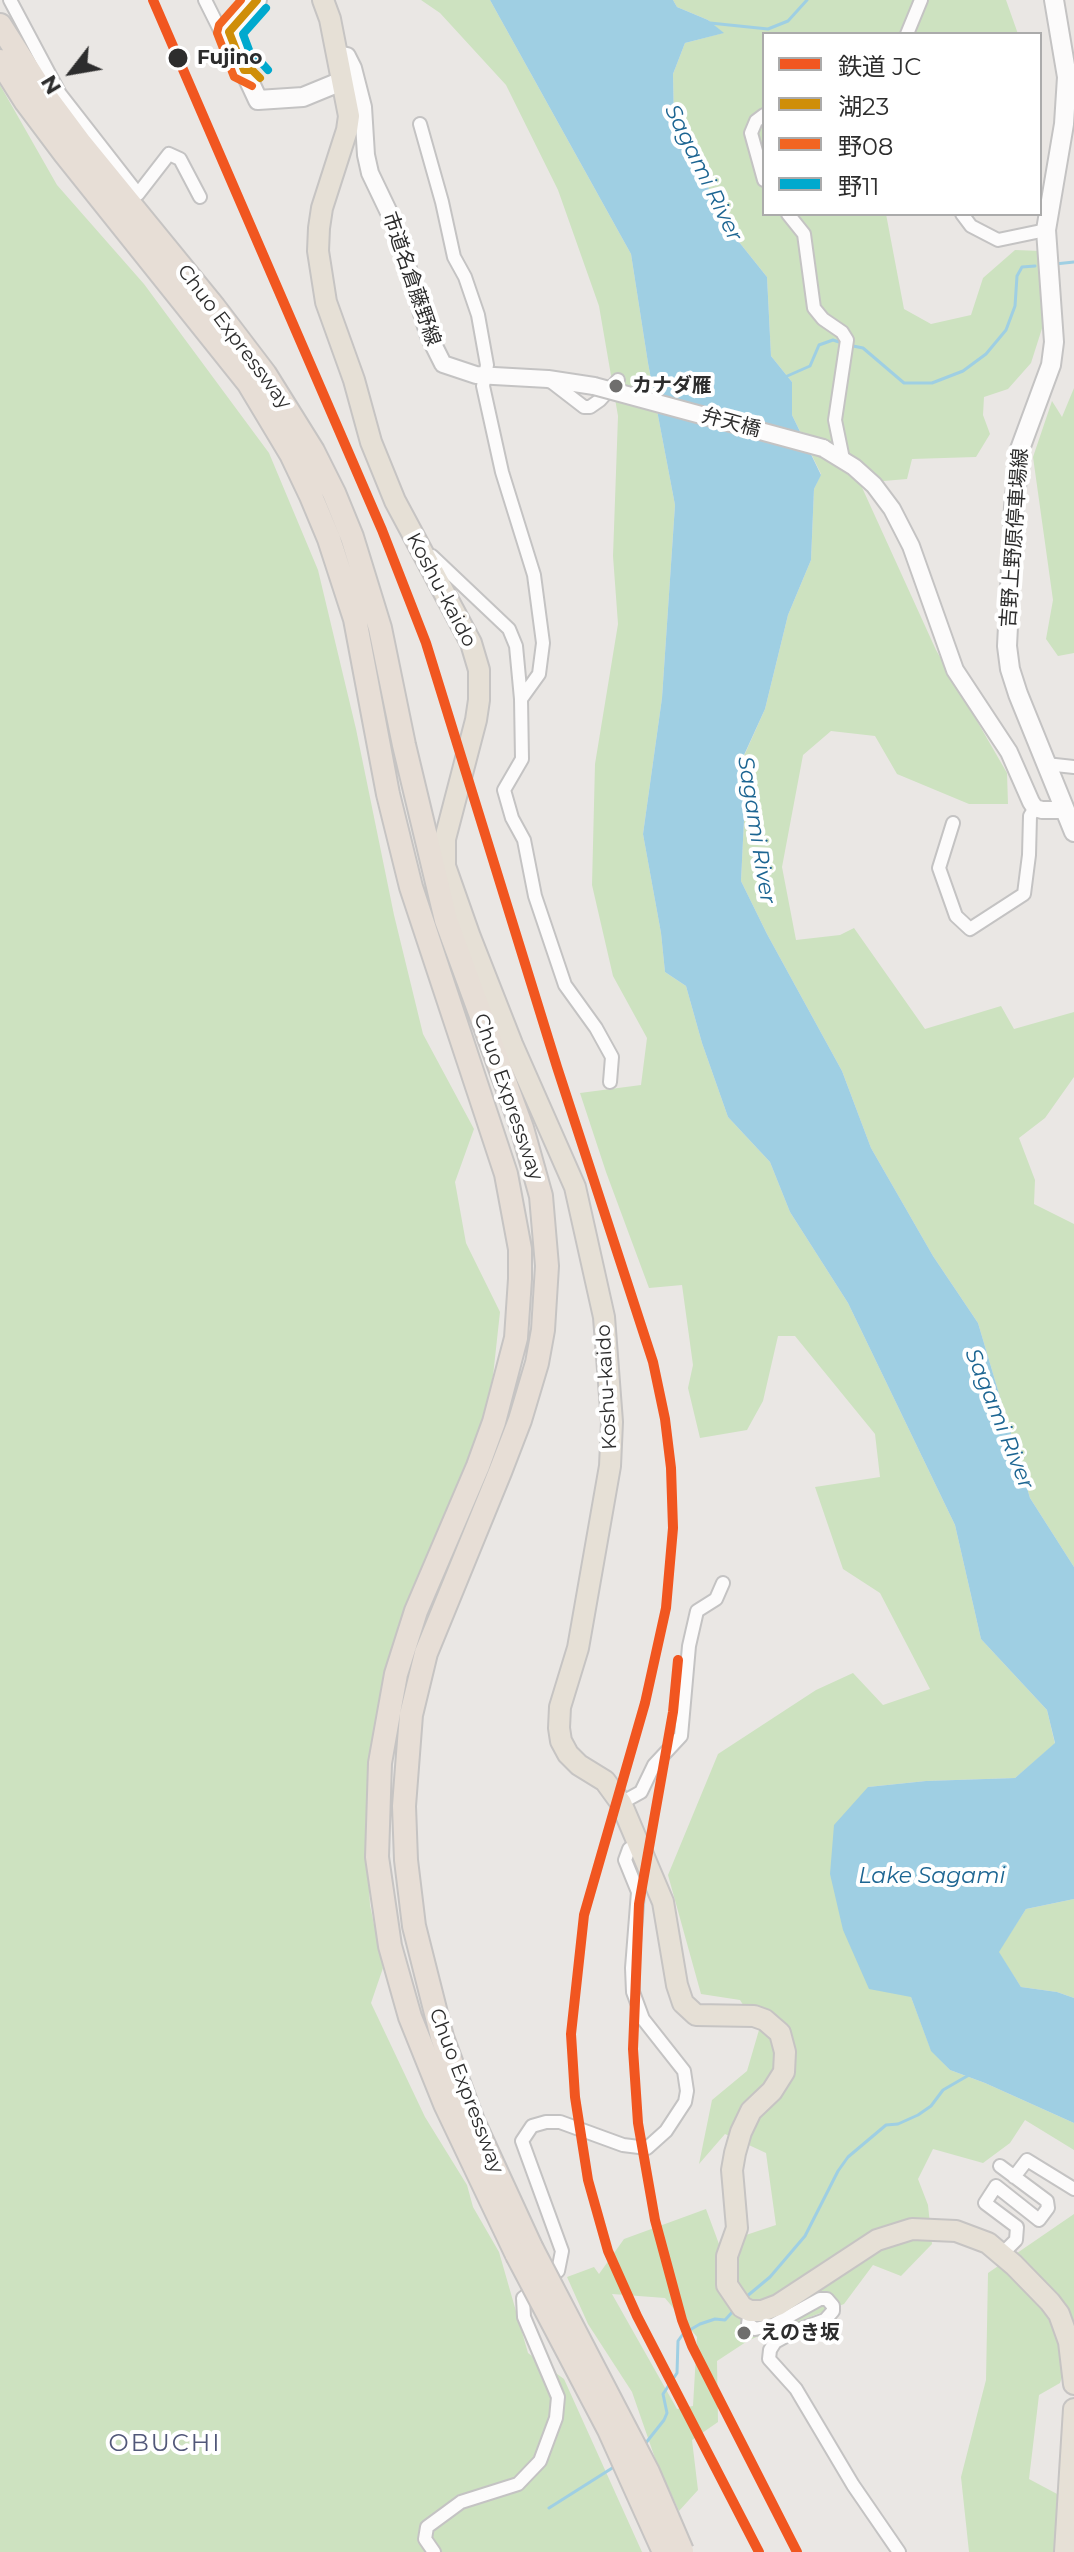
<!DOCTYPE html>
<html>
<head>
<meta charset="utf-8">
<style>
	body { margin:0 }
	#map { position:relative; width:1074px; height:2552px; overflow:hidden; background:#eae7e4; font-family:Montserrat,"Noto Sans JP",sans-serif }
	canvas { display:block }
	.legend { position:absolute; left:762px; top:32px; width:280px; height:184px; box-sizing:border-box; background:#fff; border:2px solid #ababab; margin:0; padding:10px 14px; list-style:none; font-size:24px; color:#2d2d2d }
	.legend li { display:flex; align-items:center; gap:16px; height:40px }
	.legend b { width:40px; border:2px solid #ababab }
	.north { position:absolute; left:32px; top:32px; width:80px; height:80px; -webkit-text-stroke:6px #fff; paint-order:stroke; rotate:239deg; font-size:22px; font-weight:700; line-height:32px; text-align:center; color:#2d2d2d }
	.north::after { content:''; display:block; margin:auto; width:28px; height:36px; background:#2d2d2d; clip-path:polygon(50% 0,100% 100%,50% 72%,0 100%) }
</style>
</head>
<body>
<div id="map">
<canvas width="1074" height="2552"></canvas>
<ul class="legend">
<li><b style="height:10px;background:#f15620"></b>鉄道 JC</li>
<li><b style="height:10px;background:#cf8e09"></b>湖23</li>
<li><b style="height:10px;background:#f26522"></b>野08</li>
<li><b style="height:10px;background:#00a9ce"></b>野11</li>
</ul>
<div class="north">N</div>
</div>
<script>
const g = document.querySelector('canvas').getContext('2d');
g.lineJoin = 'round';
function fill(path, color) { g.fillStyle = color; g.fill(path, 'evenodd'); }
const toPath = rows => new Path2D(rows.map(r => 'M' + r).join(''));
function trace(path, color, width, dash) { g.strokeStyle = color; g.lineWidth = width; g.lineCap = dash ? 'butt' : 'round'; g.setLineDash(dash || []); g.stroke(path); }
function label(font, color, halo, rows, align = 'center') {
  g.font = font + ' Montserrat,"Noto Sans JP",sans-serif'; g.lineWidth = 8; g.setLineDash([]); g.textBaseline = 'middle'; g.strokeStyle = halo; g.fillStyle = color; for (const [text, x, y, turn = 0] of rows) {
    g.save(); g.translate(x, y); g.rotate((+turn || 0) * Math.PI / 180); g.textAlign = isNaN(turn) ? turn : align; if (halo) g.strokeText(text, 0, 0); g.fillText(text, 0, 0); g.restore();
  }
}
fill(toPath([
	[421,0,490,0,631,254,648,363,675,505,662,698,643,834,661,933,665,972,686,986,702,1043,728,1117,770,1162,790,1212,848,1303,955,1525,981,1639,1047,1710,1055,1744,1015,1778,926,1781,868,1787,911,1997,931,2050,950,2070,985,2083,1074,2123,1074,2150,1025,2120,1010,2143,983,2163,933,2149,918,2179,928,2205,932,2244,901,2276,873,2265,844,2304,749,2340,717,2361,718,2422,692,2440,698,2490,679,2511,656,2461,632,2392,588,2324,567,2277,594,2267,599,2274,624,2239,706,2209,719,2244,776,2225,766,2153,725,2134,699,2164,712,2100,747,2071,759,2030,740,2000,701,1994,668,1875,718,1754,816,1690,853,1673,883,1705,930,1689,880,1593,843,1569,815,1487,880,1477,875,1434,795,1336,778,1336,763,1401,747,1430,700,1438,688,1388,693,1365,682,1285,649,1288,606,1172,580,1093,641,1085,647,1038,613,976,592,885,595,764,618,624,613,556,618,416,599,306,558,190,506,85,440,13],
	[612,2294,665,2298,697,2337,693,2406,677,2409],
	[673,0,1006,0,1018,34,764,34,764,214,886,214,904,309,931,324,971,315,983,278,1015,250,1041,251,1045,319,1031,363,1008,389,984,397,983,415,990,434,976,457,912,459,907,479,860,483,936,650,1007,773,1008,804,969,804,897,774,875,736,831,731,803,755,782,867,796,940,840,935,854,928,925,1029,1001,1006,1014,1029,1074,1012,1074,1077,1045,1118,1019,1138,1035,1180,1034,1204,1074,1224,1074,1567,1030,1498,978,1323,933,1256,871,1148,842,1071,767,934,741,881,744,820,756,793,739,767,765,709,788,615,811,560,814,489,821,474,792,415,792,382,771,356,767,277,735,237,674,124,673,74,685,43,723,33,708,20,677,7],
	[0,85,57,185,144,284,269,453,318,570,356,729,394,915,423,1034,474,1129,455,1182,466,1243,500,1312,493,1376,473,1458,372,1757,366,1840,370,1905,383,1968,371,2003,425,2117,467,2185,473,2207,499,2252,528,2353,564,2379,642,2552,0,2552],
	[1074,388,1074,653,1058,656,1046,639,1053,600,1033,457,1052,401,1062,417],
	[1074,1899,1074,1998,1057,1992,1021,1987,998,1952,1026,1909],
	[1074,2214,1074,2342,1060,2383,1039,2395,1029,2479,1074,2503,1074,2552,969,2552,961,2477,986,2380,988,2273]
]), '#cde2c0');
fill(toPath([
	[490,0,673,0,677,7,708,20,724,33,685,43,673,74,674,124,735,237,767,277,771,356,792,382,792,415,821,475,814,489,811,560,788,615,765,709,739,766,757,793,744,820,741,881,767,934,842,1071,871,1148,933,1256,978,1323,1030,1498,1074,1567,1074,1899,1026,1909,999,1952,1021,1987,1057,1992,1074,1998,1074,2123,985,2083,950,2070,931,2051,911,1997,869,1989,843,1930,830,1874,834,1825,868,1787,926,1781,1015,1778,1055,1743,1047,1710,981,1639,955,1525,848,1303,790,1212,770,1162,728,1117,702,1043,686,986,665,972,661,933,643,834,662,698,675,505,648,363,631,254]
]), '#9fcfe3');
trace(toPath([
	[710,23,768,29,788,21,807,0],
	[1055,264,1074,262],
	[853,346,863,348,904,383,932,383,963,371,986,354,1006,330,1015,306,1017,276,1022,267,1035,266],
	[785,377,810,366,819,345,833,340,839,342],
	[746,2297,770,2277,805,2236,838,2171,848,2157,886,2125,898,2124,918,2115,931,2106,943,2090,969,2075],
	[645,2444,664,2420,667,2413,663,2394,677,2373,678,2341,683,2334,700,2324,715,2319,725,2320,736,2308],
	[549,2508,617,2465]
]), '#9fcfe3', 3);
const minor = toPath([
	[10,0,60,94,138,194,169,154,180,159,200,197],
	[205,0,220,30,229,32],
	[907,34,921,0],
	[764,115,756,121,751,133,764,180],
	[420,124,442,202,454,257,465,277,478,315,487,365,483,386,502,472,534,575,543,643,539,674,521,699,522,759,504,790,512,818,524,840,535,896,565,985,596,1028,612,1057,610,1082],
	[788,214,804,234,814,308,823,319,842,332,847,340,835,420,843,459],
	[962,214,971,226,998,240,1046,230],
	[549,380,584,407,590,407,600,400,618,380],
	[425,555,432,556,509,629,516,646,521,699],
	[1046,764,1074,767],
	[953,823,939,868,956,916,970,929,1024,894,1029,855,1030,816,1035,808],
	[621,1803,641,1792,654,1765,681,1736,689,1646,697,1611,716,1599,723,1583],
	[1000,2166,1047,2201,1048,2208,1039,2220,996,2186,985,2203,1017,2227,1016,2240,1002,2254],
	[1014,2177,1027,2160,1074,2189],
	[750,2311,748,2324,755,2329,773,2325,820,2299,827,2299,833,2306,833,2311,825,2320,795,2331,775,2342,770,2350,769,2359,796,2389,853,2485,899,2552],
	[434,2552,425,2539,427,2527,461,2502,518,2484,540,2461,556,2418,558,2397,524,2317,523,2298,558,2271,562,2251,522,2141,532,2126,546,2122,560,2122,623,2145,647,2148,666,2131,685,2102,687,2091,684,2071,643,2019,633,1992,632,1968,638,1892,625,1860,629,1849,637,1843]
]);
const tertiary = toPath([
	[337,54,347,56,353,68,363,107,366,155,370,173,393,221,429,336,443,364,476,375,548,379,594,386],
	[823,448,854,467,874,485,892,509,911,546,955,670,1009,752,1031,802,1035,808,1042,810,1065,810]
]);
const secondary = toPath([
	[1054,0,1067,77,1064,124,1046,230,1054,342,1051,365,1020,449,1014,507,1007,646,1010,669,1018,694,1074,832],
	[239,55,229,32,257,0],
	[244,70,258,100,303,97,342,81]
]);
const trunk = toPath([
	[323,0,330,19,349,116,347,130,322,208,319,228,318,251,326,302,354,380,371,442,395,501,471,643,479,670,479,700,476,720,445,839,445,866,470,937,512,1044,575,1187,604,1317,612,1422,610,1466,578,1648,560,1707,559,1728,561,1741,568,1754,579,1765,605,1781,621,1803,663,1902,677,1985,683,2003,696,2015,754,2016,765,2020,780,2033,785,2052,784,2072,772,2091,751,2111,741,2132,735,2153,732,2170,737,2228,727,2256,727,2285,742,2307,750,2311,762,2311,778,2305,877,2240,912,2229,956,2231,988,2243,1014,2265,1050,2302,1059,2314,1069,2342,1074,2384],
	[1065,2552,1074,2409]
]);
const motorway = toPath([
	[0,25,43,93,81,144,214,307,265,374,313,451,334,493,352,537,380,628,404,745,446,920,522,1128,541,1196,547,1266,543,1330,537,1363,520,1420,500,1472,426,1653,411,1715,404,1806,406,1860,414,1926,442,2037,473,2121,531,2247],
	[0,61,26,102,65,154,249,384,291,454,311,496,329,539,355,619,388,794,411,887,506,1174,520,1249,520,1279,516,1338,494,1422,478,1466,416,1611,396,1674,380,1763,377,1857,390,1946,410,2017,445,2104,517,2255]
]);
trace(minor, '#c4c3c3', 16);
trace(tertiary, '#c4c3c3', 20);
trace(secondary, '#c4c3c3', 22);
trace(trunk, '#c6c4c3', 24);
trace(motorway, '#c6c4c3', 26);
trace(minor, '#fcfbfb', 12);
trace(tertiary, '#fcfbfb', 16);
trace(secondary, '#fcfbfb', 18);
trace(trunk, '#e6e0d6', 20);
trace(motorway, '#e7ded6', 22);
const tertiaryBridge = toPath([
	[594,386,823,448]
]);
const motorwayBridge = toPath([
	[531,2247,648,2472,682,2551],
	[517,2255,609,2430,664,2552]
]);
trace(tertiaryBridge, '#c4c3c3', 20, []);
trace(motorwayBridge, '#c6c4c3', 26, []);
trace(tertiaryBridge, '#fcfbfb', 16);
trace(motorwayBridge, '#e7ded6', 22);
trace(toPath([
	[257,0,229,32,244,70,252,70,260,78]
]), '#cf8e09', 8);
trace(toPath([
	[241,0,219,25,217,33,234,77,252,86]
]), '#f26522', 8);
trace(toPath([
	[266,8,243,34,252,58,259,60,268,70]
]), '#00a9ce', 8);
trace(toPath([
	[153,0,382,530,426,643,557,1067,653,1362,665,1419,671,1468,673,1528,666,1608,645,1703,584,1915,571,2034,575,2097,588,2180,608,2251,637,2316,759,2552],
	[678,1660,673,1712,639,1904,633,2049,638,2123,655,2220,682,2320,692,2346,797,2552]
]), '#f15620', 10);
for (const [x, y, r, color] of [
	[178,58,11,"#2d2d2d"],
	[616,386,8,"#6f6e6d"],
	[744,2333,8,"#6f6e6d"]
]) { const dot = new Path2D(); dot.arc(x, y, r, 0, 2 * Math.PI); g.fillStyle = color; g.fill(dot); trace(dot, '#fff', 3); }
label('bold 20px', '#2d2d2d', '#fff', [
	["Fujino",197,58]
], 'left');
label('20px', '#2d2d2d', '#fff', [
	["市道名倉藤野線",411,279,71],
	["Chuo Expressway",234,337,53],
	["弁天橋",731,423,15],
	["吉野上野原停車場線",1015,538,-86],
	["Koshu-kaido",441,590,62],
	["Chuo Expressway",508,1097,71],
	["Koshu-kaido",607,1387,-93],
	["Chuo Expressway",466,2091,69]
]);
label('bold 20px', '#2d2d2d', '#fff', [
	["カナダ雁",632,386],
	["えのき坂",760,2333]
], 'left');
label('italic 22px', '#1c6592', '#fff', [
	["Sagami River",703,173,64],
	["Sagami River",756,830,81],
	["Sagami River",999,1419,68],
	["Lake Sagami",932,1877]
]);
g.letterSpacing = '2px';
label('24px', '#515779', '#fff', [
	["OBUCHI",165,2444]
]);
g.letterSpacing = '0px';
</script>
</body>
</html>
